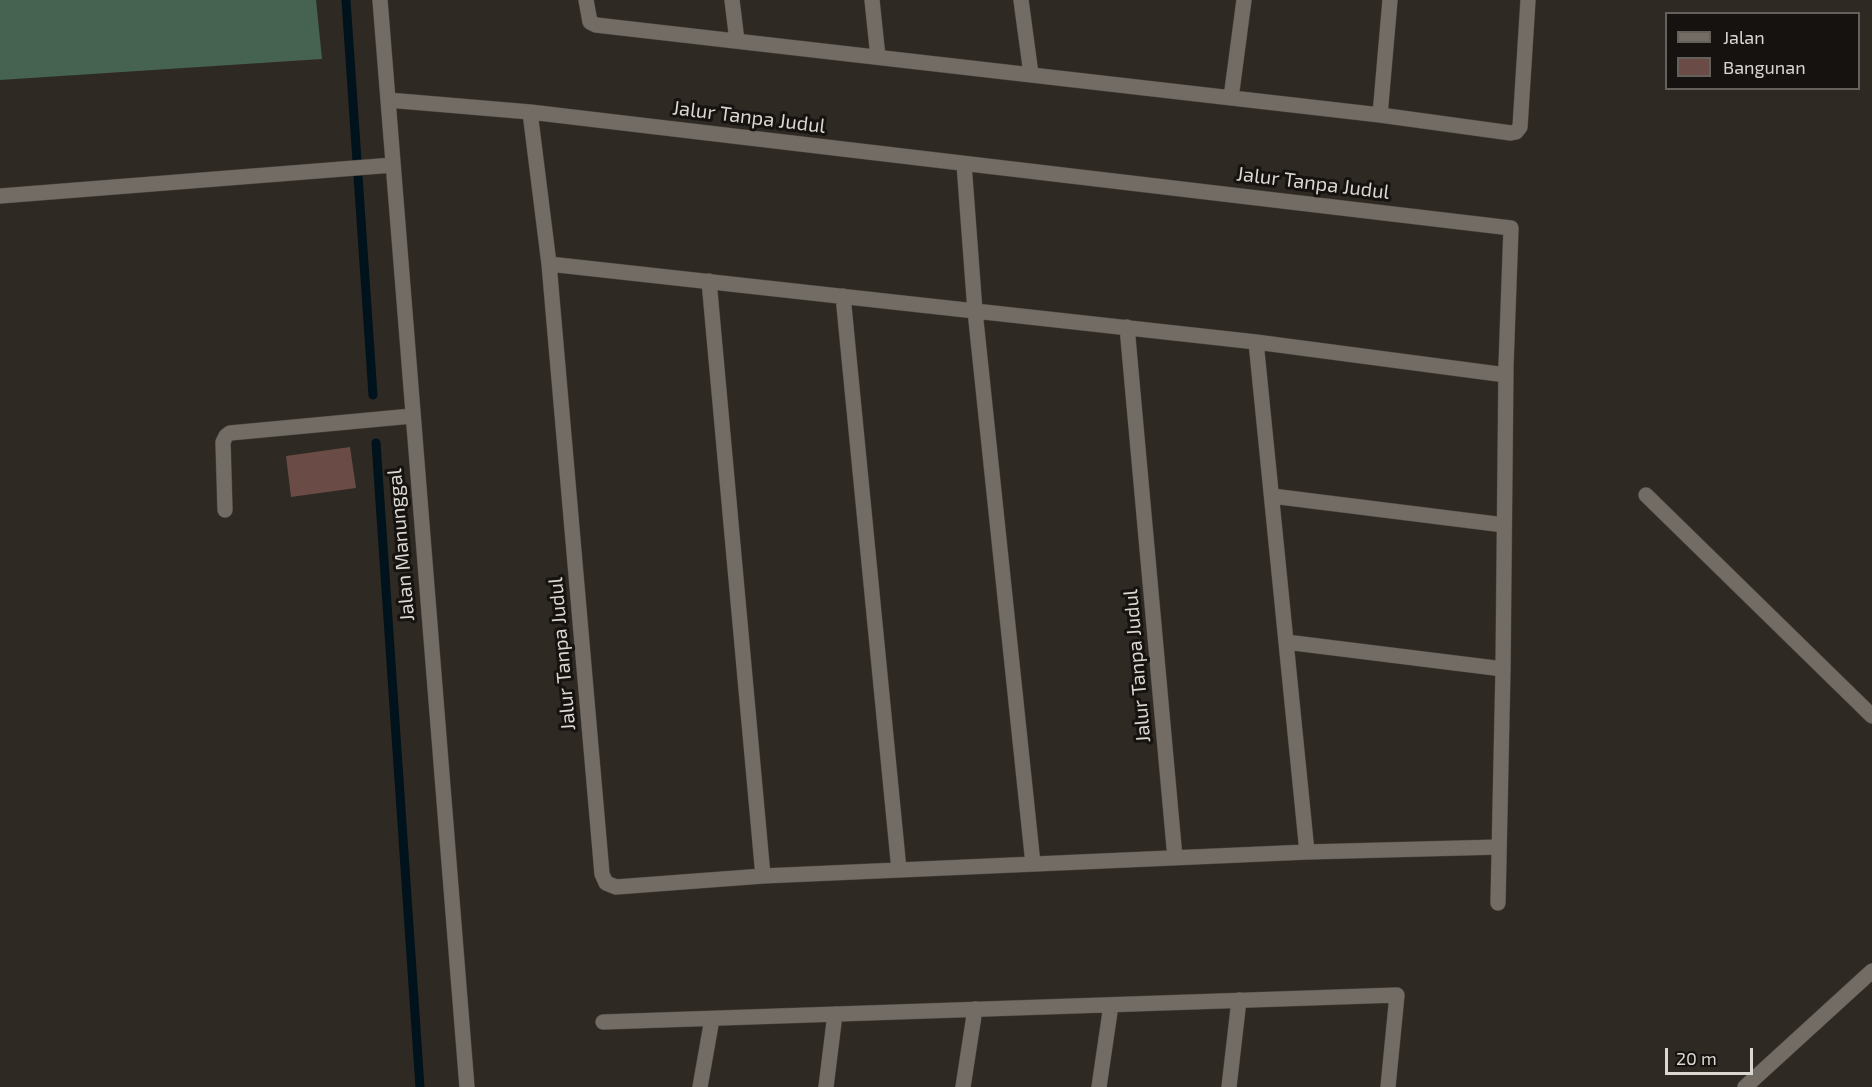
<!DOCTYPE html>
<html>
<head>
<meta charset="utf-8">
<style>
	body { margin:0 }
	#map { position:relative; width:1872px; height:1087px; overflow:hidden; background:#2f2923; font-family:"Exo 2",sans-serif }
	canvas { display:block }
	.legend { position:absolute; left:1665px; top:12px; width:195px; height:78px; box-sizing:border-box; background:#15120f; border:2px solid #64615d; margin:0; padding:8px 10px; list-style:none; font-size:18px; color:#dad7d2 }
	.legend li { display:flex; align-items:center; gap:12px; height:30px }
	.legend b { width:30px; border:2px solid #64615d }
	.scale { position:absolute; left:1665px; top:1048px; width:88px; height:27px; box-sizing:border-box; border:3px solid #dad7d2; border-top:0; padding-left:8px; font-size:18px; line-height:21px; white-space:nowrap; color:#dad7d2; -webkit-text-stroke:4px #15120f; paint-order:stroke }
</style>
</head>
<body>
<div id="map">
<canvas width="1872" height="1087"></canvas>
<ul class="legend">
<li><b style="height:8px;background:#726c64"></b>Jalan</li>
<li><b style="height:16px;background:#6a4b46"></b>Bangunan</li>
</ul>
<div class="scale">20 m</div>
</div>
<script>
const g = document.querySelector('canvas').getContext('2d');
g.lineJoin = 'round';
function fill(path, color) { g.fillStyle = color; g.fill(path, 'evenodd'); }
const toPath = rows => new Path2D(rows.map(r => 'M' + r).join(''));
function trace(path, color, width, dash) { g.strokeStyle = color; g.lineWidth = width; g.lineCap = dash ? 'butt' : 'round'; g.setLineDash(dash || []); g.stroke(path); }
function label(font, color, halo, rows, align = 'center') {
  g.font = font + ' "Exo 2",sans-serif'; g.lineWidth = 6; g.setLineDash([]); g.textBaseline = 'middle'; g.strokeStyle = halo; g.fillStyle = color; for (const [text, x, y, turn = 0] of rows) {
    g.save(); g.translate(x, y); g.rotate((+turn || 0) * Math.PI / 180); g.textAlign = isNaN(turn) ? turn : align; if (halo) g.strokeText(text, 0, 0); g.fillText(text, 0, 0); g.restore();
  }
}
fill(toPath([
	[0,0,316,0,322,59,0,80]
]), '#466251');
trace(toPath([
	[346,0,373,395],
	[376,443,420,1087]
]), '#00121b', 9);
fill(toPath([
	[350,447,356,488,291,497,286,456]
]), '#6a4b46');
const minor = toPath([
	[380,0,467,1087],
	[586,0,590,22,596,25,1380,115,1511,133,1516,132,1520,127,1528,0],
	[732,0,737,41],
	[872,0,878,57],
	[1021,0,1031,74],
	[1231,98,1244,0],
	[388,100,530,112,1511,228,1506,365,1503,669,1498,903],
	[530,112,549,264,602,874,606,883,616,887,763,876,1307,852,1499,847],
	[1380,115,1390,0],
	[964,164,975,311,1033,864],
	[0,196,393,165],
	[549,264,1256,342,1506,375],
	[709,281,763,876],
	[843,296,899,870],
	[1127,327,1175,858],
	[1256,342,1307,852],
	[1646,495,1872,716],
	[1272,496,1504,525],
	[225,510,223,442,226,436,230,433,412,416],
	[1286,642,1503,669],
	[603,1022,1397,995,1388,1087],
	[700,1087,712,1019],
	[826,1087,835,1014],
	[963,1087,975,1009],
	[1099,1087,1111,1005],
	[1229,1087,1239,1000],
	[1745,1087,1872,971]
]);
trace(minor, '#4a453f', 16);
trace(minor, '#726c64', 15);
label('20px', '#dad7d2', '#15120f', [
	["Jalur Tanpa Judul",749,117,7],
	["Jalur Tanpa Judul",1313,183,7],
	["Jalan Manunggal",401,545,-95],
	["Jalur Tanpa Judul",562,654,-95],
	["Jalur Tanpa Judul",1137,666,-95]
]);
</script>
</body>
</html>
